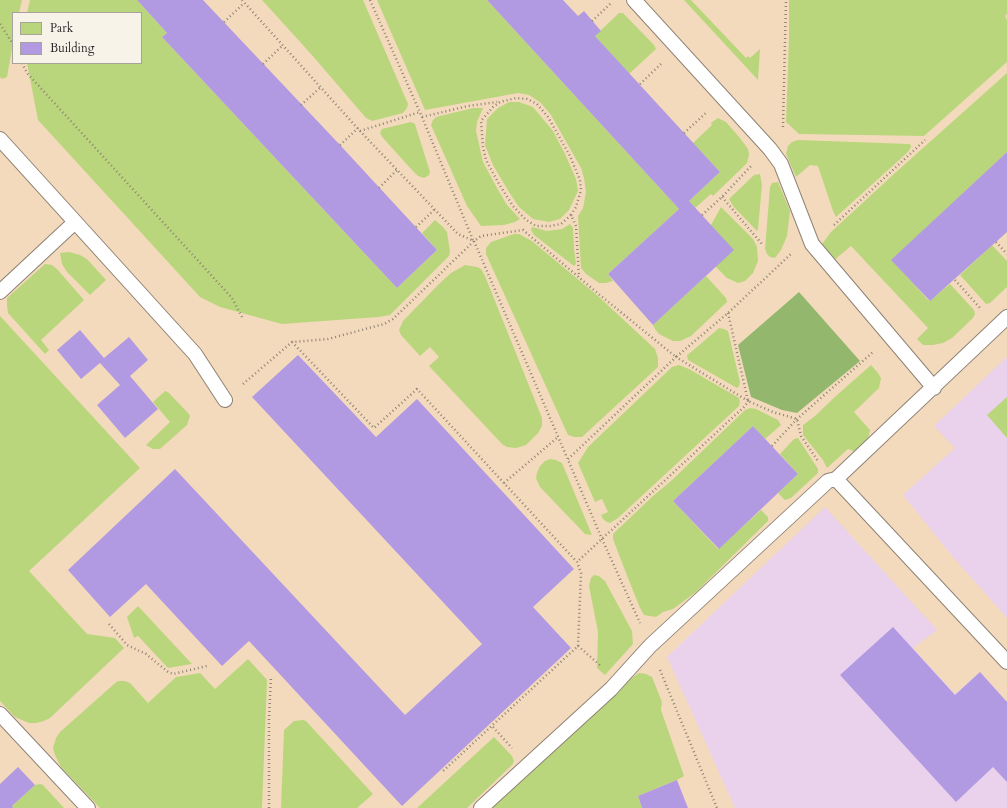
<!DOCTYPE html>
<html>
<head>
<meta charset="utf-8">
<style>
	body { margin:0 }
	#map { position:relative; width:1007px; height:808px; overflow:hidden; background:#f3dabd; font-family:Cardo,serif }
	canvas { display:block }
	.legend { position:absolute; left:12px; top:12px; width:130px; height:52px; box-sizing:border-box; background:#f7f3e8; border:1px solid #a5a39c; margin:0; padding:5px 7px; list-style:none; font-size:12px; color:#2b2b2b }
	.legend li { display:flex; align-items:center; gap:8px; height:20px }
	.legend b { width:20px; border:1px solid #a5a39c }
</style>
</head>
<body>
<div id="map">
<canvas width="1007" height="808"></canvas>
<ul class="legend">
<li><b style="height:11px;background:#bad67c"></b>Park</li>
<li><b style="height:11px;background:#b29ae3"></b>Building</li>
</ul>
</div>
<script>
const g = document.querySelector('canvas').getContext('2d');
g.lineJoin = 'round';
function fill(path, color) { g.fillStyle = color; g.fill(path, 'evenodd'); }
const toPath = rows => new Path2D(rows.map(r => 'M' + r).join(''));
function trace(path, color, width, dash) { g.strokeStyle = color; g.lineWidth = width; g.lineCap = dash ? 'butt' : 'round'; g.setLineDash(dash || []); g.stroke(path); }
fill(toPath([
	[1007,357,1007,618,953,557,903,495,955,448,934,426],
	[825,507,937,630,913,648,955,694,980,672,1007,702,1007,808,735,808,667,657]
]), '#ead1ec');
fill(toPath([
	[0,0,22,0,19,13,13,13,13,43,7,77,2,79,0,77],
	[30,0,137,0,167,33,162,37,397,288,437,250,422,233,435,220,443,227,447,232,450,252,449,256,390,315,379,317,282,324,220,307,200,297,38,120,27,63,141,63,141,13,27,13],
	[262,0,363,0,408,104,407,108,403,113,372,121,366,118,311,54],
	[377,0,487,0,679,209,608,274,613,281,606,283,599,283,586,274,581,268,578,216,583,208,586,192,584,178,581,168,560,131,551,115,541,103,529,95,518,93,425,110],
	[684,0,691,0,746,58,748,56,750,58,760,49,758,80],
	[789,0,1007,0,1007,14,1005,16,1007,20,1007,62,924,136,799,134,786,122,789,38],
	[619,13,623,13,654,45,656,49,629,74,595,36],
	[1007,73,1007,152,892,260,929,301,950,284,974,310,975,314,973,318,952,338,943,343,933,345,923,345,917,339,928,328,851,246,832,262,825,253,822,244,831,232,895,173],
	[509,102,519,102,533,107,553,131,565,154,576,179,578,191,569,210,560,219,549,222,533,219,519,207,509,192,493,165,485,145,487,119,498,108],
	[473,108,483,108,477,122,476,131,483,162,497,188,507,205,520,219,515,222,504,225,481,226,467,206,431,125,433,120,436,117],
	[718,118,726,122,740,138,748,149,749,155,747,163,740,170,713,196,711,194,695,208,689,201,720,172,693,143,712,125,711,123],
	[411,122,415,124,430,172,429,175,424,178,418,176,412,170,383,138,380,133,382,129],
	[798,140,909,144,911,145,911,147,908,152,836,217,833,211,818,166,810,165,796,177,786,154,788,146,792,142],
	[760,174,762,185,758,229,757,231,733,206,729,199,754,175],
	[778,182,790,211,787,236,781,250,775,258,770,257,767,254,765,249,770,187,772,183],
	[721,207,753,239,757,247,758,261,753,273,745,281,738,283,727,278,716,267,711,225],
	[570,224,573,228,574,248,576,264,574,266,534,235,531,230,532,227,547,231,562,229],
	[514,234,519,234,532,241,598,296,655,349,658,358,658,367,582,437,574,437,568,435,486,254,486,248,491,242],
	[992,245,1007,261,1007,287,990,303,986,304,960,275],
	[69,252,80,255,87,259,106,280,90,295,67,272,62,264,60,253],
	[45,264,52,265,57,269,84,300,41,340,49,350,45,354,8,313,7,305,7,298],
	[465,265,477,267,481,269,485,276,542,418,542,426,538,433,526,445,516,448,507,447,502,444,429,366,439,357,430,347,420,356,401,335,399,330,403,321,438,285,451,273],
	[706,276,726,298,727,302,691,336,680,341,673,341,659,334,655,329,653,325],
	[0,316,140,468,29,571,87,634,115,638,124,648,50,718,44,721,36,723,29,723,15,717,0,701],
	[719,328,724,329,728,331,740,382,739,386,737,388,688,360,687,355,690,353],
	[679,365,689,369,739,398,740,402,739,406,618,518,610,523,607,522,603,519,601,515,608,512,602,499,595,502,578,463,588,447,672,367],
	[871,365,878,373,881,378,879,388,854,412,870,430,867,443,856,452,848,449,827,468,823,460,803,435,803,425,815,416,837,395],
	[165,391,168,392,188,413,190,416,187,425,160,449,153,449,146,445,170,422,153,402],
	[1007,397,1007,438,987,415],
	[750,408,756,409,778,420,781,425,765,439,753,426,673,501,718,549,761,510,768,517,768,521,696,592,673,609,663,612,656,617,644,615,640,608,626,573,613,539,613,534,653,496,671,481,745,410],
	[798,438,818,469,818,473,791,498,785,500,778,493,798,474,780,454,794,439],
	[550,459,556,460,562,463,592,535,585,534,540,487,536,478,537,473,540,466,545,461],
	[594,575,599,576,605,581,632,631,633,644,605,675,597,668,598,632,589,586,591,578],
	[138,606,192,664,168,668,138,636,134,638,127,617],
	[248,659,267,680,262,808,100,808,61,767,55,755,53,748,56,738,60,732,114,684,118,681,125,681,130,683,148,703,176,677,200,673,215,689],
	[639,673,646,674,652,677,662,702,661,710,684,776,677,780,638,796,642,808,492,808,630,679],
	[303,720,306,721,373,794,357,808,281,808,284,730,294,721],
	[494,737,512,756,514,761,513,764,467,808,417,808],
	[40,784,43,785,64,808,13,808,12,806,35,785]
]), '#bad67c');
fill(toPath([
	[799,292,860,361,797,413,782,410,751,397,738,345]
]), '#93b76c');
fill(toPath([
	[137,0,203,0,340,145,437,250,397,288,162,37,167,33],
	[487,0,563,0,578,16,584,11,601,31,595,36,720,172,689,201,734,250,653,325,608,274,679,209],
	[1007,152,1007,232,930,301,891,260],
	[80,330,104,358,129,337,148,360,130,376,158,409,125,438,97,405,120,385,100,363,81,379,57,350],
	[298,355,376,437,417,399,574,569,533,607,571,648,402,806,249,641,222,666,146,584,110,617,68,570,175,469,405,715,482,644,252,397],
	[753,426,798,474,719,549,673,501],
	[893,627,955,695,980,672,1007,702,1007,782,993,767,956,802,840,675],
	[18,767,35,785,12,806,13,808,0,808,0,784],
	[677,780,688,808,642,808,638,796]
]), '#b29ae3');
const lane = toPath([
	[634,0,770,149,781,164,812,244,934,388],
	[0,139,195,354,225,400],
	[0,292,75,222],
	[836,479,1007,662],
	[0,714,88,808],
	[481,808,611,689,650,646,828,481,836,479,1007,317]
]);
trace(lane, '#8f8274', 16);
trace(toPath([
	[242,0,360,131,458,234,474,241,602,539,640,623],
	[370,0,422,117,473,240],
	[592,21,611,3],
	[224,22,244,3],
	[0,24,13,44],
	[22,63,27,73,232,298,242,317],
	[263,64,283,45],
	[640,84,661,64],
	[301,105,321,87],
	[422,117,468,106,497,102],
	[783,127,786,0],
	[360,131,420,112],
	[684,133,706,113],
	[340,145,358,128],
	[379,188,397,170],
	[722,197,762,244],
	[571,215,561,224,550,226,536,226,525,219,513,206,499,184,486,160,483,147,481,121,493,107,500,102,516,98,527,99,537,104,548,117,570,156,580,180,581,190,576,207,571,215,576,226,579,277],
	[702,215,722,197,752,165],
	[834,225,925,140],
	[416,227,435,209],
	[996,242,1007,254],
	[955,280,981,309],
	[728,313,748,401,773,412,797,419,801,436,818,461],
	[292,342,374,428,417,389,577,562,581,573,578,646,442,772],
	[243,384,292,342,328,339,384,324,393,319,474,241,481,236,523,230,601,296,676,357,728,313,791,254],
	[772,446,797,419,873,352],
	[568,459,676,357,748,401,745,406,577,562],
	[504,483,558,437],
	[109,624,127,645,146,654,168,672,173,674,207,666],
	[578,646,601,666],
	[660,670,717,808],
	[493,727,512,748],
	[269,808,269,720,271,676]
]), '#8f8274', 2.5, [1, 3]);
trace(lane, '#fff', 14);
</script>
</body>
</html>
